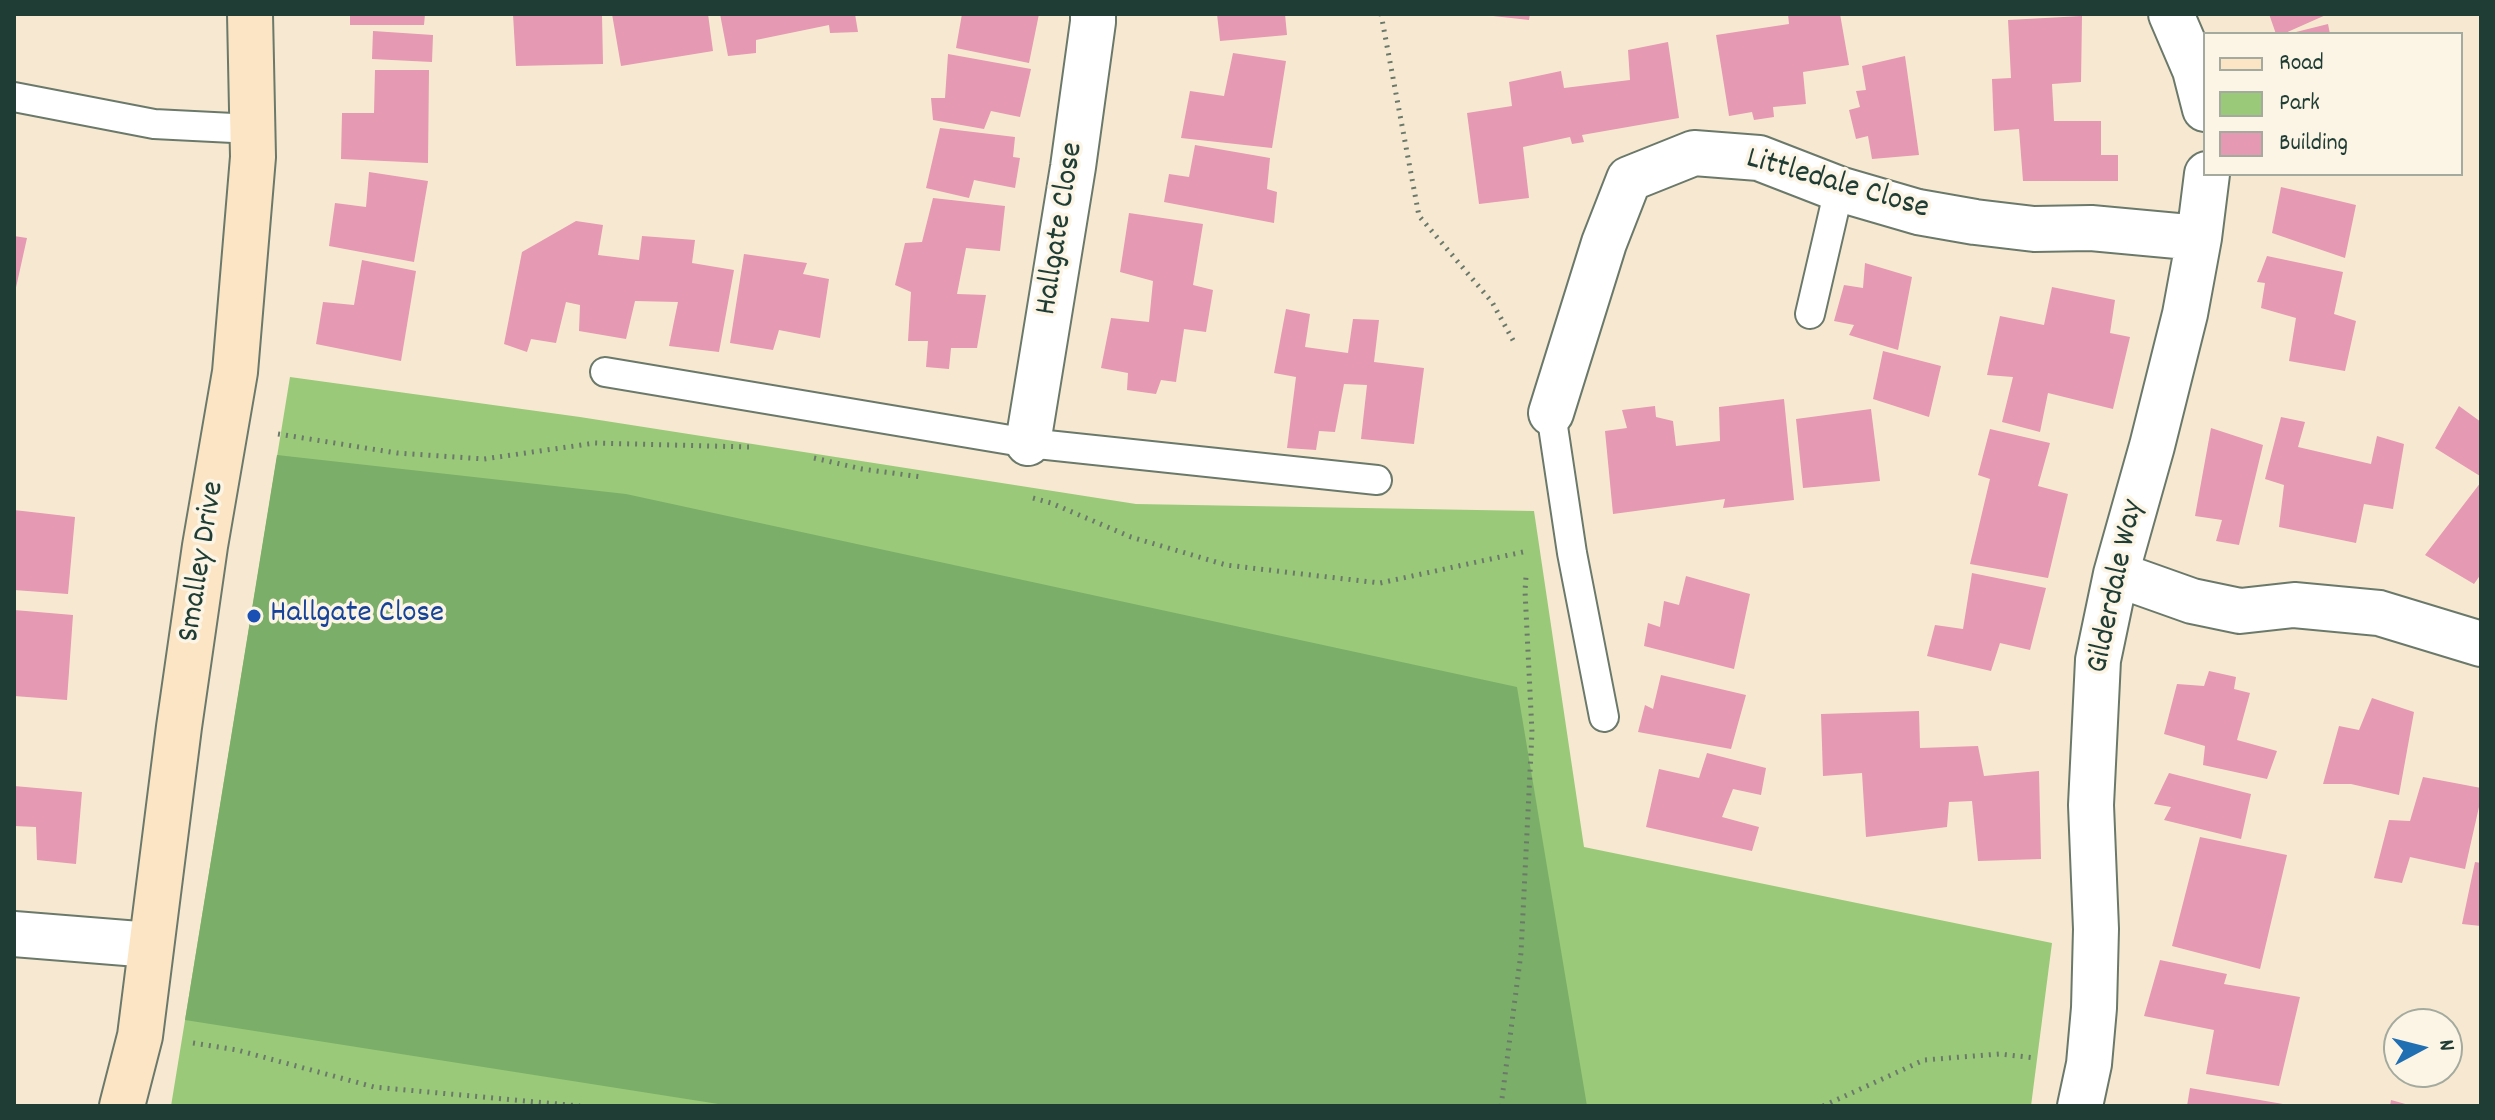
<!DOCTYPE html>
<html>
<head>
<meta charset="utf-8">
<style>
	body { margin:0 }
	#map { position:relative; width:2495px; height:1120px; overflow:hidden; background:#f7e9d1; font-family:Dekko,sans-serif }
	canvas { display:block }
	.frame { position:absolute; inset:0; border:16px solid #1f3d34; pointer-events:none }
	.legend { position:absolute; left:2203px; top:32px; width:260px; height:144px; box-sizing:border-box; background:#fcf5e5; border:2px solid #a4ab9e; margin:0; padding:10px 14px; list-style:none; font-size:24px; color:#1f3d34 }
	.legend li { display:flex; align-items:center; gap:16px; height:40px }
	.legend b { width:40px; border:2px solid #a4ab9e }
	.north { position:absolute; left:2383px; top:1008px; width:80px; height:80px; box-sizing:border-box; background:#fcf5e5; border:2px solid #a4ab9e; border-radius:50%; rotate:83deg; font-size:22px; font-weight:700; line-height:32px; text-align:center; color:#1f3d34 }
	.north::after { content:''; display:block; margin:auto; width:28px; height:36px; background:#1f6fb2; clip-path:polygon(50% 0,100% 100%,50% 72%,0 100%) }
</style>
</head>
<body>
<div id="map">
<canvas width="2495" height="1120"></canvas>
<div class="frame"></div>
<ul class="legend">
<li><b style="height:10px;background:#fce5c4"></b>Road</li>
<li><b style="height:22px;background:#9aca79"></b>Park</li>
<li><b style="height:22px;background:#e599b2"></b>Building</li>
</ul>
<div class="north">N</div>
</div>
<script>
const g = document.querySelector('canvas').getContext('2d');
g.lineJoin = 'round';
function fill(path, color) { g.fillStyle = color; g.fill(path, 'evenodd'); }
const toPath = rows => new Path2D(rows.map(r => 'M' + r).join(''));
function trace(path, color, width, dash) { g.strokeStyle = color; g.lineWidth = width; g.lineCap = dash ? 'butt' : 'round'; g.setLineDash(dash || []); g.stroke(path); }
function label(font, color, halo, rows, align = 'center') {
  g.font = font + ' Dekko,sans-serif'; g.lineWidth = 7; g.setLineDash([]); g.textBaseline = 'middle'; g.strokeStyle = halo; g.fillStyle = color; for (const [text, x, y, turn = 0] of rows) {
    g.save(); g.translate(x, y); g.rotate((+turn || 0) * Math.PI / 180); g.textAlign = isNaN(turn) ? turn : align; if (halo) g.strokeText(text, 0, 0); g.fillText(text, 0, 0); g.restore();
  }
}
fill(toPath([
	[290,377,580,417,1136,504,1534,511,1584,847,2052,943,2031,1106,171,1106]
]), '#9aca79');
fill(toPath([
	[277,455,626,494,1517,687,1587,1106,731,1106,185,1020]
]), '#7bae69');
fill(toPath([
	[350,14,425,14,424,25,350,25],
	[513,14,602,14,603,64,516,66],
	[612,14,708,14,713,51,621,66],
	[720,14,855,14,858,32,830,33,829,25,756,40,756,53,728,56],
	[962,14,1039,14,1029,63,956,48],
	[1217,14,1285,14,1287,35,1220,41],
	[1493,14,1530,14,1529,20,1493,16],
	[1788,14,1840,14,1849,65,1803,72,1806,104,1773,107,1774,117,1754,120,1752,112,1729,116,1716,35,1789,24],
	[2269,14,2328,14,2283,34,2276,34],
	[2082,16,2081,82,2052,84,2054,121,2101,121,2101,155,2118,155,2118,181,2023,181,2019,129,1994,131,1992,79,2011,78,2008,20],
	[2328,24,2330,34,2292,34,2292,33],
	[373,31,433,35,432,62,372,59],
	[1668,42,1679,118,1582,135,1584,142,1572,144,1570,137,1523,147,1529,198,1479,204,1467,113,1512,106,1509,82,1561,71,1564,88,1630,80,1628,50],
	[1233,53,1286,61,1272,148,1181,138,1190,91,1224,96],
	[948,54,1031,69,1020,117,991,111,984,129,933,120,931,98,945,98],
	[1905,56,1919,155,1872,159,1868,136,1856,139,1849,110,1860,107,1856,91,1866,90,1862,66],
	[375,70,429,70,428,163,341,159,342,113,374,113],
	[940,128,1015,137,1013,157,1020,158,1015,188,974,180,969,198,926,188],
	[1195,145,1270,158,1267,189,1277,192,1274,223,1164,202,1169,174,1189,177],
	[369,172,428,181,414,262,329,246,335,203,366,207],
	[2281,187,2356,205,2345,258,2272,233],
	[933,198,1005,206,1000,251,966,248,957,294,986,295,977,348,951,348,949,369,926,367,928,341,908,341,911,292,895,285,905,243,922,242],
	[1129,213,1203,224,1193,285,1213,290,1206,332,1184,329,1176,382,1161,380,1156,394,1127,390,1128,373,1101,368,1111,318,1149,322,1153,281,1120,272],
	[576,221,603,225,598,255,639,260,642,236,695,240,692,263,734,270,719,352,669,346,678,302,635,301,626,339,579,331,580,305,566,302,556,343,531,339,527,352,504,344,522,252],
	[14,236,27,238,15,292,14,292],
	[744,254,807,263,803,274,829,279,820,338,779,330,773,350,730,343],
	[2267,256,2343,272,2334,314,2356,321,2345,371,2289,361,2296,318,2261,308,2265,283,2257,282],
	[362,260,416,271,401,361,316,344,323,302,354,305],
	[1865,263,1912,277,1898,350,1849,335,1854,325,1834,321,1844,285,1863,288],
	[2052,287,2115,300,2110,333,2130,337,2113,409,2048,393,2040,432,2002,422,2013,377,1987,375,2000,316,2044,325],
	[1286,309,1310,314,1305,347,1348,353,1353,319,1379,320,1374,362,1424,368,1414,444,1361,439,1367,385,1344,384,1335,432,1319,431,1316,450,1287,448,1296,377,1274,373],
	[1883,351,1941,366,1929,417,1873,399],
	[1784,399,1794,500,1723,508,1725,499,1613,514,1605,431,1627,428,1622,410,1655,406,1656,417,1673,421,1676,446,1720,441,1719,407],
	[2459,406,2481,422,2480,476,2435,448],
	[1871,409,1880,481,1803,488,1796,419],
	[2281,417,2305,422,2298,447,2371,464,2377,436,2404,444,2393,509,2364,504,2356,543,2279,527,2284,485,2265,479],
	[2211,428,2263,445,2239,545,2216,541,2222,520,2195,516],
	[1990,429,2050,443,2038,486,2068,494,2048,578,1970,564,1990,479,1978,475],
	[2481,482,2481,574,2474,584,2425,555],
	[14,510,75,517,68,594,14,590],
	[1972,573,2046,588,2030,650,2000,643,1991,671,1927,656,1935,625,1963,629],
	[1686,576,1750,594,1734,669,1644,646,1648,623,1660,627,1664,601,1679,605],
	[14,610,73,615,67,700,14,696],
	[2209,671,2236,677,2234,689,2250,693,2237,740,2277,751,2267,779,2203,765,2205,746,2164,734,2177,684,2204,686],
	[1661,675,1746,695,1731,749,1638,732,1645,705,1653,709],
	[2372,698,2414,712,2399,795,2351,784,2323,784,2339,726,2359,730],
	[1919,711,1920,748,1978,746,1984,776,2039,771,2041,859,1978,861,1972,801,1949,802,1947,827,1866,837,1862,773,1823,776,1821,714],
	[1707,753,1766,768,1761,795,1733,789,1722,817,1759,827,1752,851,1646,827,1659,769,1699,778],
	[2169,773,2251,794,2241,839,2164,820,2171,807,2154,804],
	[2423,777,2481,788,2481,798,2465,869,2410,857,2402,883,2374,878,2389,820,2410,821],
	[14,786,82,792,76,864,37,860,36,827,14,826],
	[2200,837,2287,855,2260,969,2172,946],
	[2475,862,2481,863,2481,926,2462,924],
	[2160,960,2227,974,2224,984,2300,997,2279,1086,2206,1074,2214,1030,2144,1016],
	[2190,1088,2283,1104,2282,1106,2187,1106],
	[2391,1100,2409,1105,2409,1106,2390,1106]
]), '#e599b2');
const lane = toPath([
	[14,97,154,124,253,129],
	[1810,314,1839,189],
	[605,372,1028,443,1377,480],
	[1551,413,1572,553,1604,717]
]);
const street = toPath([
	[2171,14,2195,70,2205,109],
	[1551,413,1604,243,1629,179,1694,153,1759,158,1839,189,1918,212,1975,222,2034,229,2091,228,2199,238],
	[1028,443,1073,167,1093,22,1093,14],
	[2116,574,2192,601,2240,611,2294,605,2379,613,2481,644],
	[14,934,151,945],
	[2080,1106,2089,1064,2094,1008,2096,929,2091,805,2098,660,2116,574,2152,446,2185,314,2199,238,2207,174]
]);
const secondary = toPath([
	[122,1106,140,1036,179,727,205,546,235,372,253,157,250,14]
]);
trace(lane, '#6b796b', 32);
trace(street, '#6b796b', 48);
trace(secondary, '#6b796b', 48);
trace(toPath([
	[1381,14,1419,216,1492,302,1514,342],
	[278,434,397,453,484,459,595,443,749,447],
	[814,458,862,469,922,477],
	[1033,498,1051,503,1131,537,1226,565,1302,574,1380,583,1523,552],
	[193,1043,237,1050,374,1087,580,1106],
	[1501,1106,1521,953,1532,732,1525,591,1526,577],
	[1823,1106,1924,1060,1999,1054,2036,1058]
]), '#6b796b', 5, [2, 6]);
trace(lane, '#fff', 28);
trace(street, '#fff', 44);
trace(secondary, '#fce5c4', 44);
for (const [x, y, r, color] of [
	[254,616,8,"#1a4fb4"]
]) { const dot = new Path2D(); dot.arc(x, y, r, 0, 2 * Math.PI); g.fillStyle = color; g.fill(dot); trace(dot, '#fcf5e5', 3); }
label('32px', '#1f3d34', '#fcf5e5', [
	["Littledale Close",1837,186,16],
	["Hallgate Close",1062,229,-81],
	["Smalley Drive",204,562,-81],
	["Gilderdale Way",2118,587,-78]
]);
label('32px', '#164399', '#fcf5e5', [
	["Hallgate Close",270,616]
], 'left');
</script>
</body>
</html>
